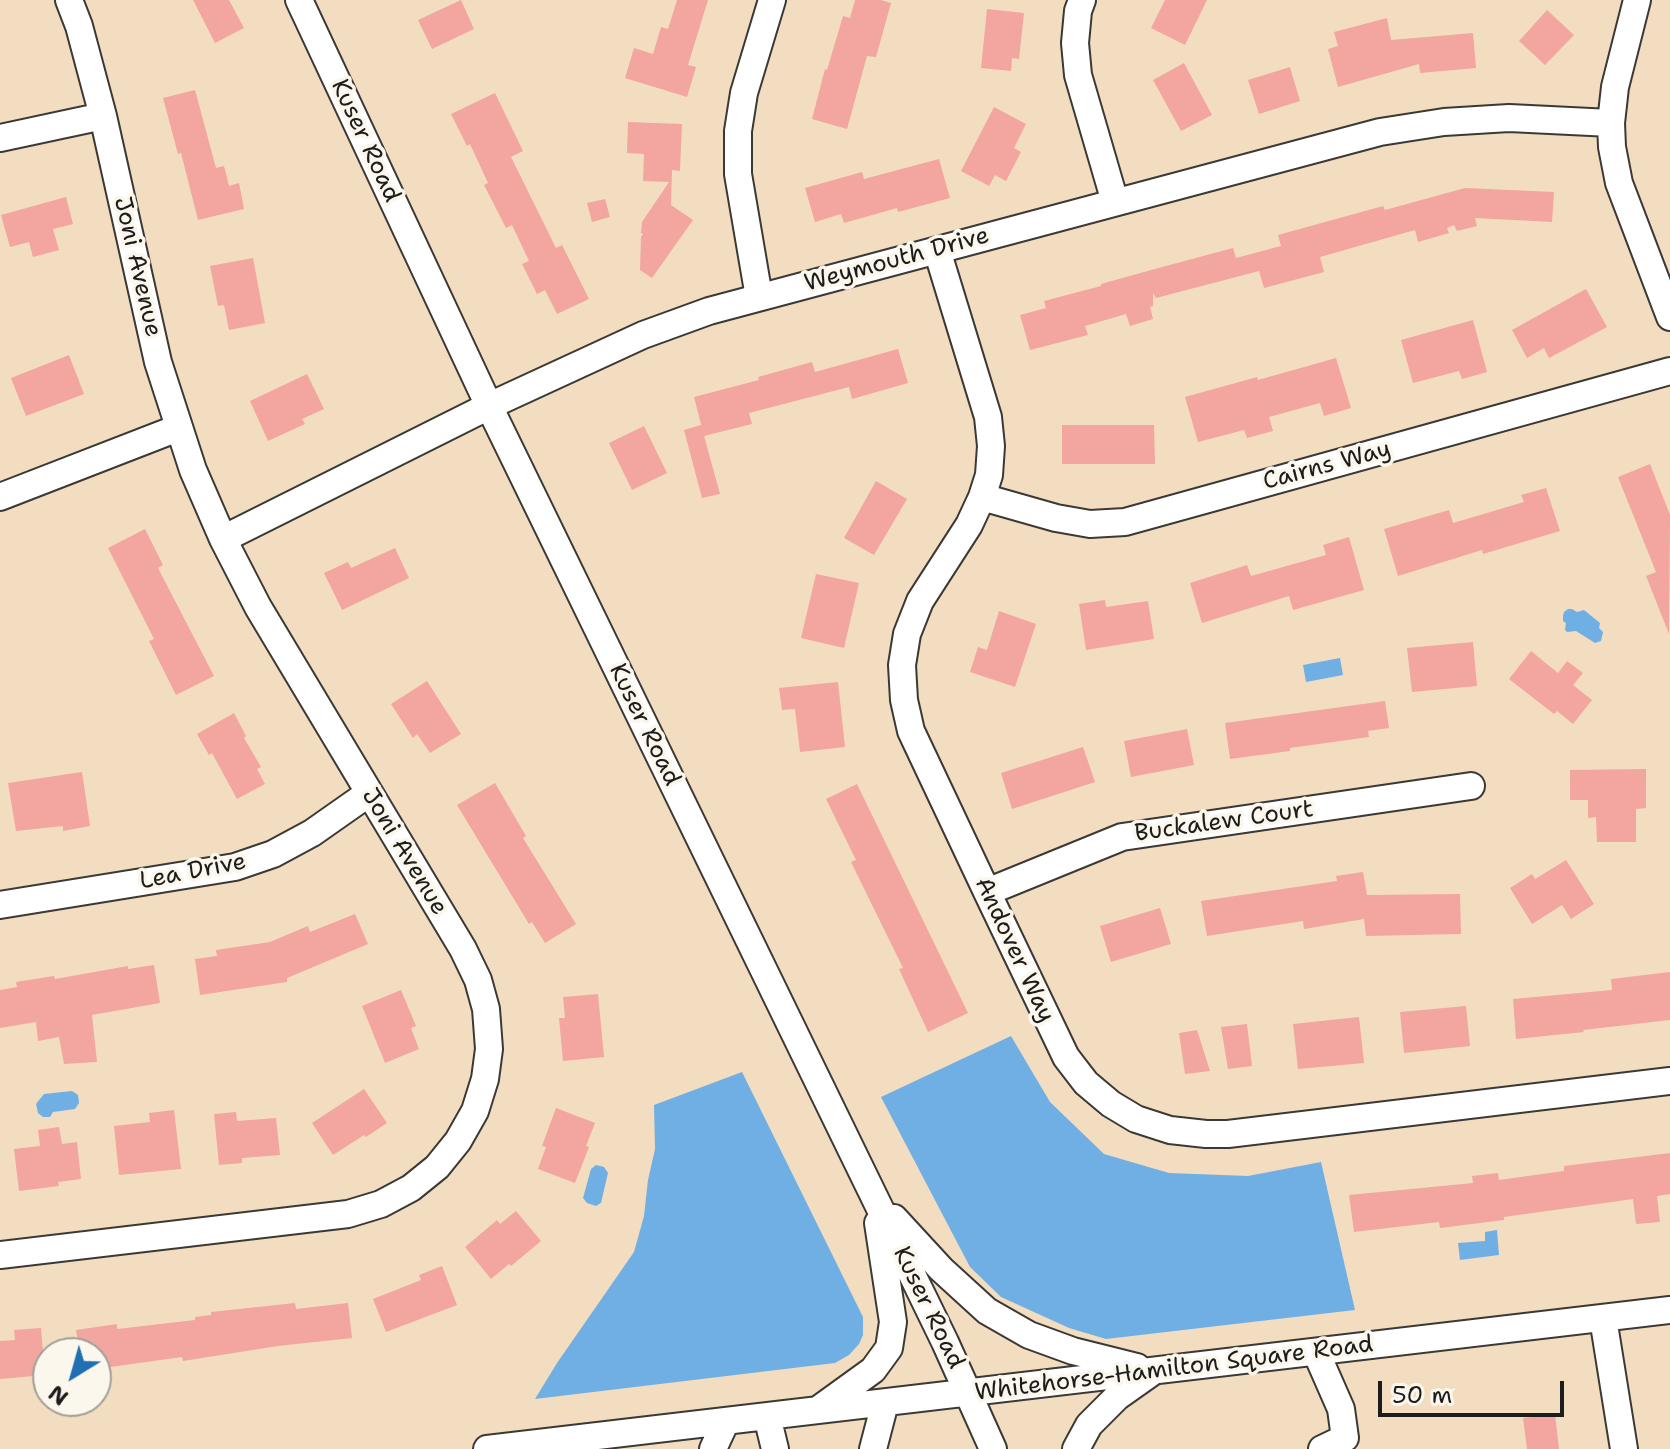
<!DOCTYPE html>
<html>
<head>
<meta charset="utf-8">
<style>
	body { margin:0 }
	#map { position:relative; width:1670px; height:1449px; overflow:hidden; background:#f3ddc0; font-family:"Shantell Sans",sans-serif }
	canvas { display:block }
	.north { position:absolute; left:32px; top:1337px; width:80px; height:80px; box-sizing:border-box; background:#fbf7ec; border:2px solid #a29f99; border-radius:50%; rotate:217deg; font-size:22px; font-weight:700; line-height:32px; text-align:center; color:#1c1c1c }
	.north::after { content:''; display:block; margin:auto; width:28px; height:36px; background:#1f6fb2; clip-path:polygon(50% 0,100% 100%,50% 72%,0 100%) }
	.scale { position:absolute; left:1378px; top:1381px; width:186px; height:36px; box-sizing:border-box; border:4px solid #1c1c1c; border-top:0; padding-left:10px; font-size:24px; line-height:28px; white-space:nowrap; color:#1c1c1c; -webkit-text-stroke:6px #fbf7ec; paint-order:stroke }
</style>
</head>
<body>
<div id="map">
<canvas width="1670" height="1449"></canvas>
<div class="north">N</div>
<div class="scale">50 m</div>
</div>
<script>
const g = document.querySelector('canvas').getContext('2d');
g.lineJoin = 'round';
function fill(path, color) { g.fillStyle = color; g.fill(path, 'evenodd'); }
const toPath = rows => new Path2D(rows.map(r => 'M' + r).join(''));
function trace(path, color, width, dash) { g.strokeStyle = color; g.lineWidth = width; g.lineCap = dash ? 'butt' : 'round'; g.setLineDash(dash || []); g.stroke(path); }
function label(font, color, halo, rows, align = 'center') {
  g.font = font + ' "Shantell Sans",sans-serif'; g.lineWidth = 7; g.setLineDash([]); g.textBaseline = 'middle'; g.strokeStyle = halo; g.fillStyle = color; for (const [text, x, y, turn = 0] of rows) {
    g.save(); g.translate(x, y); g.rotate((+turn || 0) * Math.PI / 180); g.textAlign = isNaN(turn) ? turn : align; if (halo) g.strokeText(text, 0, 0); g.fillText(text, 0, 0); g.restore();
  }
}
fill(toPath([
	[1568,609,1572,609,1577,612,1584,610,1600,623,1599,628,1603,632,1601,641,1595,643,1576,631,1567,632,1565,630,1566,623,1563,621,1563,616,1564,612],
	[1340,658,1343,675,1306,682,1303,665],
	[1011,1036,1050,1102,1104,1154,1169,1173,1248,1176,1321,1162,1355,1310,1106,1339,1069,1328,1001,1297,970,1267,881,1097],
	[742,1072,863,1317,863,1335,859,1344,849,1355,835,1363,535,1399,557,1363,634,1252,644,1216,648,1180,655,1149,654,1105],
	[72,1091,78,1095,79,1103,75,1109,53,1112,50,1117,43,1117,38,1113,36,1104,44,1094],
	[596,1165,604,1167,608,1173,601,1203,596,1206,587,1203,583,1198,591,1169],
	[1497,1230,1499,1255,1460,1260,1458,1243,1485,1241,1485,1232]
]), '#70afe3');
fill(toPath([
	[193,0,229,0,244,28,215,43],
	[461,0,474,29,432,49,418,20],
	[677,0,708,0,688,65,696,67,687,97,625,78,634,48,653,54,661,27,668,29],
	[855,0,881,0,891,3,876,57,867,56,847,129,812,119,825,69,827,70,843,16,850,18],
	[1165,0,1207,0,1185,45,1151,28],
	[987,9,1024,13,1019,59,1012,58,1011,71,981,68],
	[1547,10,1574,35,1545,65,1519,41],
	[1387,18,1391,40,1473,33,1476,68,1420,73,1419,64,1338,87,1328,49,1338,46,1334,32],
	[1184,63,1212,115,1181,131,1153,80],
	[1290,67,1300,101,1259,114,1248,80],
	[195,90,216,168,224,166,229,186,239,183,244,209,198,220,181,153,178,154,163,98],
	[495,93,523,151,511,157,556,248,562,245,589,299,557,314,545,290,537,294,522,264,529,261,512,225,506,228,484,185,488,183,470,144,467,146,451,114],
	[994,107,1026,124,1014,148,1021,152,1006,181,995,175,989,186,961,171],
	[628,122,682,124,680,171,672,170,671,205,693,220,652,278,640,270,641,237,643,234,641,233,642,222,669,182,643,181,644,154,627,153],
	[939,159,950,198,898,212,897,208,844,223,841,214,815,222,805,188,862,172,864,179],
	[1465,188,1554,192,1552,222,1475,218,1477,226,1457,231,1454,225,1447,228,1449,233,1418,242,1415,230,1320,257,1324,272,1264,288,1259,271,1156,298,1153,293,1153,306,1150,307,1153,319,1130,326,1126,314,1085,326,1088,335,1030,350,1020,315,1046,308,1044,301,1101,286,1101,284,1151,270,1233,248,1236,258,1281,246,1278,235,1383,206,1385,210],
	[66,197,73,224,53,229,59,250,33,257,29,242,10,247,1,215],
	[605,199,610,217,592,222,587,203],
	[253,258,265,323,229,330,224,305,218,306,210,266],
	[1586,289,1607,327,1549,358,1544,348,1527,358,1512,330],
	[1473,320,1487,372,1462,379,1459,371,1413,383,1401,340],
	[898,349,908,383,852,399,849,387,749,413,752,424,704,436,694,397,759,380,758,377,812,362,815,372],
	[69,355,84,394,26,416,11,378],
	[1336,358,1351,408,1324,416,1320,403,1269,417,1273,431,1247,438,1244,430,1198,442,1185,397,1257,377,1258,380],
	[307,374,324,409,302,419,305,424,268,441,250,401],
	[701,425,720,494,702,498,684,430],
	[1062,425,1154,425,1155,464,1062,464],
	[644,426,667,473,632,490,609,443],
	[1650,464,1670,515,1669,634,1646,576,1656,572,1618,477],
	[876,481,907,499,874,555,844,538],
	[1546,488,1560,531,1483,554,1482,550,1398,576,1384,529,1449,510,1453,523,1524,502,1521,495],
	[145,529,163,565,158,568,214,676,176,695,149,641,154,639,108,548],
	[1349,537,1364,590,1293,610,1289,596,1202,623,1190,583,1247,565,1251,576,1326,555,1323,545],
	[395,548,409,578,342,610,324,573,348,562,351,568],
	[816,574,859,583,844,648,801,638],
	[1105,600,1106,607,1148,601,1154,639,1086,650,1079,604],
	[999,611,1036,624,1015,687,970,672,978,647,987,650],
	[1473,642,1477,686,1412,692,1407,648],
	[1531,651,1558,673,1567,661,1583,673,1573,685,1592,700,1573,724,1557,711,1554,714,1509,679],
	[427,681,461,734,430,753,417,734,413,738,391,704],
	[838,682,845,747,800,752,795,709,782,710,779,688],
	[1385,701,1389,728,1368,731,1369,737,1290,748,1290,751,1230,759,1225,723],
	[234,713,246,736,244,738,261,767,257,769,265,784,237,799,212,753,209,755,197,734],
	[1187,729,1194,765,1131,777,1124,741],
	[1083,747,1095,782,1012,809,1001,773],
	[1646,769,1646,808,1636,809,1636,842,1597,842,1596,817,1588,818,1588,800,1570,800,1570,770],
	[82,772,90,826,63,831,63,826,16,831,8,783],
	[495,783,526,836,523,838,576,924,545,943,532,922,529,924,457,805],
	[857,784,968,1013,928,1032,899,969,903,968,851,862,856,860,826,799],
	[1566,860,1594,904,1571,919,1562,905,1532,924,1510,888,1532,874,1535,879],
	[1363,872,1367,895,1460,894,1461,934,1366,936,1364,919,1304,929,1303,921,1207,936,1201,901,1337,881,1336,876],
	[1160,908,1171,944,1111,962,1100,926],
	[355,914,368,944,287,978,287,982,200,995,195,959,217,956,216,950,270,942,308,926,310,932],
	[154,965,160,1003,92,1015,97,1062,64,1064,59,1037,38,1041,36,1022,0,1028,0,990,17,987,16,982,54,976,55,979,128,966,128,969],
	[1670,972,1670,1020,1583,1030,1584,1032,1516,1039,1513,999,1612,990,1611,979],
	[401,990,416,1026,411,1028,419,1049,385,1063,362,1006],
	[598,994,604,1057,563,1061,559,1018,565,1018,563,997],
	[1466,1006,1470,1046,1404,1053,1400,1012],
	[1359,1017,1364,1063,1298,1069,1293,1024],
	[1247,1024,1252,1066,1228,1069,1221,1027],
	[1197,1030,1210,1071,1185,1074,1179,1033],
	[364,1089,387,1123,366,1137,364,1135,333,1155,312,1123],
	[556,1108,595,1123,586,1146,589,1147,575,1183,538,1169,546,1147,542,1146],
	[174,1110,181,1169,119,1175,114,1126,150,1122,149,1113],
	[236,1112,237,1121,276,1118,280,1155,242,1158,242,1163,219,1165,214,1114],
	[59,1127,62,1144,77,1142,81,1179,58,1182,59,1186,19,1191,14,1149,40,1146,38,1130],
	[1670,1153,1670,1194,1657,1196,1660,1222,1636,1224,1633,1199,1504,1217,1504,1220,1440,1228,1439,1222,1354,1232,1349,1195,1473,1183,1472,1176,1498,1173,1499,1180,1564,1171,1564,1166],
	[516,1211,541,1241,511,1266,509,1264,491,1279,465,1247,497,1220,500,1224],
	[442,1266,457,1305,386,1332,373,1299,421,1280,419,1275],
	[295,1303,296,1309,348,1303,352,1338,278,1346,183,1361,182,1357,96,1369,96,1353,80,1353,76,1330,117,1324,117,1329,195,1320,195,1317,211,1315,211,1312],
	[41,1328,45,1375,0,1379,0,1341,15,1340,14,1330],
	[1555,1414,1559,1449,1527,1449,1523,1418]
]), '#f3a5a0');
const minor = toPath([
	[299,0,489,406,945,1342,993,1449],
	[1082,0,1078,11,1075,43,1078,75,1115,202],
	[1637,0,1615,87,1611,123,1612,147,1619,183,1670,317],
	[0,138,103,116],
	[937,250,988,417,991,446,989,475,982,497,969,525,920,601,907,634,902,665,904,700,911,731,987,892,1066,1057,1086,1083,1111,1104,1136,1119,1170,1130,1206,1134,1228,1134,1670,1081],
	[759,297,738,174,738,131,744,93,772,0],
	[0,497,178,428],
	[982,497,1056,518,1090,524,1125,522,1670,371],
	[223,539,489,406,643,335,709,311,1380,132,1444,122,1509,118,1611,123],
	[987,892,1122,837,1471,786],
	[0,905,235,867,273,854,312,833,369,793],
	[894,1218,941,1269,987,1311,1029,1335,1073,1351,1137,1367],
	[0,1255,348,1214,381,1204,411,1188,437,1167,458,1141,475,1111,485,1079,489,1049,486,1009,478,980,463,949,258,607,223,539,193,470,158,362,103,116,79,26,69,0],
	[1603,1318,1624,1449],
	[1316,1352,1341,1409,1345,1438,1322,1449],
	[819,1409,873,1370,889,1348,893,1322,878,1223],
	[767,1416,775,1449],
	[487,1449,1670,1310],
	[713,1449,726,1421],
	[873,1449,885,1403],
	[1076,1449,1089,1425,1117,1397,1151,1373]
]);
trace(minor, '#3c3935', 30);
trace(minor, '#fff', 26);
label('24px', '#1c1c1c', '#fbf7ec', [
	["Kuser Road",365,141,65],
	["Weymouth Drive",897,260,-15],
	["Joni Avenue",137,267,77],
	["Cairns Way",1327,466,-15],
	["Kuser Road",644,725,64],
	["Buckalew Court",1224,822,-8],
	["Joni Avenue",404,852,59],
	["Lea Drive",193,872,-11],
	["Andover Way",1014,950,65],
	["Kuser Road",928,1308,64],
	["Whitehorse-Hamilton Square Road",1174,1369,-7]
]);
</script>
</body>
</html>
